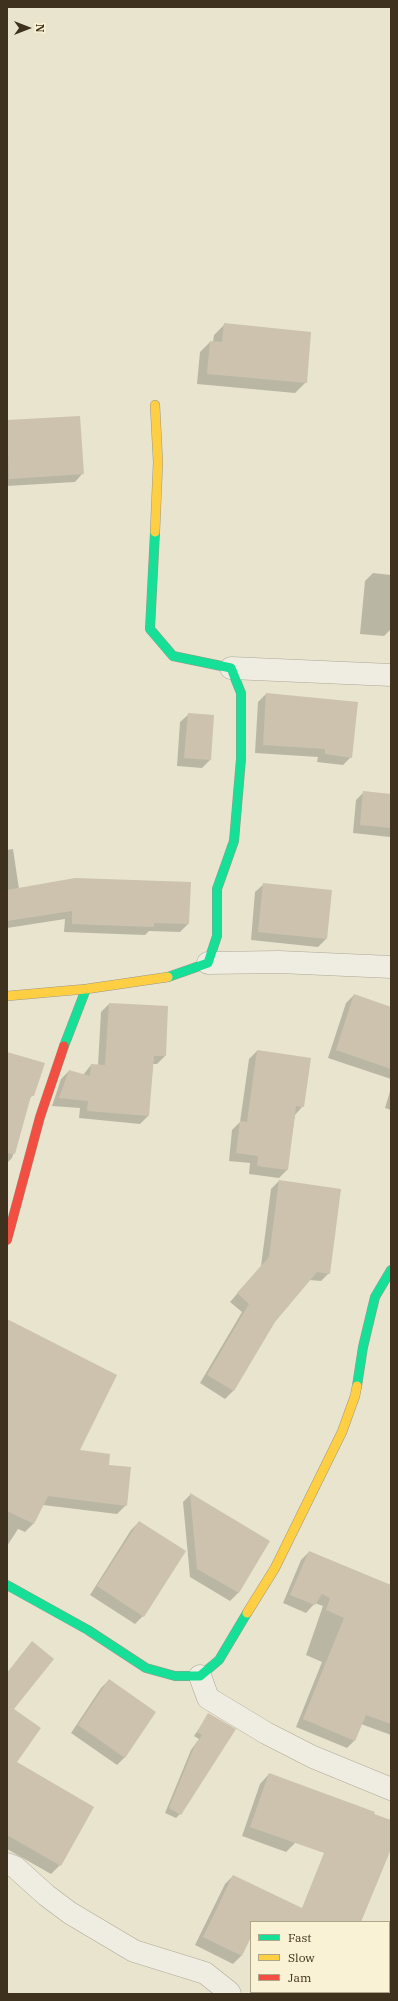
<!DOCTYPE html>
<html>
<head>
<meta charset="utf-8">
<style>
	body { margin:0 }
	#map { position:relative; width:398px; height:2001px; overflow:hidden; background:#e8e4ce; font-family:"IBM Plex Serif",serif }
	canvas { display:block }
	.frame { position:absolute; inset:0; border:8px solid #3e311d; pointer-events:none }
	.legend { position:absolute; left:250px; top:1921px; width:140px; height:72px; box-sizing:border-box; background:#f9f2d4; border:1px solid #aea58b; margin:0; padding:5px 7px; list-style:none; font-size:12px; color:#3e311d }
	.legend li { display:flex; align-items:center; gap:8px; height:20px }
	.legend b { width:20px; border:1px solid #aea58b }
	.north { position:absolute; left:8px; top:8px; width:40px; height:40px; -webkit-text-stroke:3px #f9f2d4; paint-order:stroke; rotate:90deg; font-size:11px; font-weight:700; line-height:16px; text-align:center; color:#3e311d }
	.north::after { content:''; display:block; margin:auto; width:14px; height:18px; background:#3e311d; clip-path:polygon(50% 0,100% 100%,50% 72%,0 100%) }
</style>
</head>
<body>
<div id="map">
<canvas width="398" height="2001"></canvas>
<div class="frame"></div>
<ul class="legend">
<li><b style="height:5px;background:#16e098"></b>Fast</li>
<li><b style="height:5px;background:#ffcf43"></b>Slow</li>
<li><b style="height:5px;background:#f24e42"></b>Jam</li>
</ul>
<div class="north">N</div>
</div>
<script>
const g = document.querySelector('canvas').getContext('2d');
g.lineJoin = 'round';
function fill(path, color) { g.fillStyle = color; g.fill(path, 'evenodd'); }
const toPath = rows => new Path2D(rows.map(r => 'M' + r).join(''));
function trace(path, color, width, dash) { g.strokeStyle = color; g.lineWidth = width; g.lineCap = dash ? 'butt' : 'round'; g.setLineDash(dash || []); g.stroke(path); }
fill(toPath([
	[224,325,306,382,295,393,197,384,200,352,210,342,213,342,214,335],
	[79,417,83,473,75,482,7,486,7,421],
	[373,573,391,575,391,629,384,636,360,634,365,581],
	[266,694,351,757,343,765,317,762,318,757,255,753,258,702],
	[189,714,210,760,202,768,177,766,180,722],
	[364,792,391,795,390,837,353,833,356,800],
	[13,849,19,889,190,883,188,924,180,932,149,931,145,935,64,932,65,919,7,928,7,850],
	[264,884,331,891,326,939,318,947,251,940,255,892],
	[354,995,391,1008,391,1079,328,1058,346,1003],
	[109,1004,165,1056,157,1064,153,1064,148,1116,140,1124,79,1118,80,1108,52,1106,61,1079,69,1071,83,1075,91,1065,98,1065,101,1012],
	[257,1051,303,1106,295,1115,287,1170,279,1178,249,1174,250,1163,229,1161,232,1130,240,1122,249,1059],
	[7,1053,33,1095,29,1099,12,1158,7,1163],
	[391,1088,391,1110,385,1108],
	[279,1181,329,1273,321,1281,309,1280,274,1321,233,1391,225,1399,200,1383,242,1312,230,1302,261,1266,271,1189],
	[7,1329,78,1451,108,1466,126,1505,117,1514,43,1505,33,1524,25,1532,18,1529,7,1546],
	[191,1494,268,1541,238,1593,230,1601,190,1577,183,1502],
	[139,1522,143,1616,135,1624,90,1595,131,1530],
	[309,1552,391,1595,391,1735,361,1724,355,1740,347,1748,296,1727,322,1662,306,1655,323,1606,315,1603,306,1613,283,1603,301,1560],
	[32,1642,12,1709,16,1763,60,1865,51,1874,7,1849,7,1673],
	[109,1680,125,1757,117,1765,71,1733,101,1688],
	[209,1714,180,1814,176,1818,165,1813,191,1750,199,1739,194,1736],
	[269,1774,391,1821,391,1845,360,1922,300,1922,330,1846,295,1843,286,1852,242,1836,260,1784],
	[233,1876,257,1922,251,1922,251,1935,241,1956,233,1964,195,1945,225,1884],
	[291,1992,333,1992,332,1994,297,1994]
]), '#0003');
fill(toPath([
	[224,323,311,332,307,383,207,374,210,341,222,342],
	[80,416,84,474,9,479,7,420],
	[266,693,358,702,352,758,325,754,325,749,263,745],
	[188,713,214,715,211,760,184,758],
	[363,791,391,794,391,828,360,825],
	[75,878,191,882,189,924,154,923,154,927,72,924,72,911,7,921,7,890],
	[263,883,332,890,327,939,258,932],
	[354,994,391,1007,391,1069,336,1050],
	[109,1003,168,1006,166,1056,154,1056,149,1116,87,1111,88,1101,59,1098,69,1070,90,1076,91,1064,105,1065],
	[257,1050,311,1058,304,1107,296,1106,288,1170,257,1166,258,1156,236,1153,240,1121,247,1122],
	[7,1052,45,1063,34,1096,31,1096,15,1154,7,1153],
	[279,1180,341,1189,330,1274,317,1272,275,1322,234,1391,207,1375,249,1304,237,1293,269,1257],
	[7,1319,117,1375,80,1450,110,1454,109,1465,131,1467,127,1506,48,1496,34,1524,7,1511],
	[190,1493,270,1541,239,1593,197,1569],
	[139,1521,186,1551,144,1617,97,1586],
	[309,1551,391,1585,391,1724,366,1715,355,1741,303,1719,344,1618,326,1610,330,1598,322,1594,315,1605,290,1595],
	[32,1641,54,1659,14,1709,41,1728,17,1762,94,1807,61,1866,7,1835,7,1673],
	[109,1679,156,1712,125,1758,78,1725],
	[208,1713,236,1729,181,1815,169,1808,195,1745,202,1735,197,1732],
	[269,1773,375,1812,374,1814,391,1820,391,1849,361,1922,251,1922,251,1937,242,1956,203,1937,233,1875,302,1908,324,1853,250,1827]
]), '#ccc2ae');
const street = toPath([
	[231,668,391,675],
	[208,963,279,962,391,967],
	[200,1676,208,1698,266,1733,313,1757,391,1789],
	[7,1864,15,1867,46,1895,70,1913,134,1951,205,1973,229,1992,230,1994]
]);
const fast = toPath([
	[155,532,150,629,173,656,231,668,241,693,241,759,234,841,217,889,217,936,208,963,168,977],
	[64,1046,86,989],
	[357,1386,363,1347,375,1297,391,1270],
	[7,1585,88,1630,146,1668,175,1676,200,1676,219,1660,247,1613]
]);
const slow = toPath([
	[155,532,158,462,155,405],
	[7,996,86,989,168,977],
	[247,1613,275,1568,342,1432,355,1396,357,1386]
]);
const jam = toPath([
	[7,1240,40,1117,64,1046]
]);
trace(street, '#aea897', 23);
trace(fast, '#9d9787', 10);
trace(slow, '#9d9787', 10);
trace(jam, '#9d9787', 10);
trace(street, '#efece1', 22);
trace(fast, '#16e098', 9);
trace(slow, '#ffcf43', 9);
trace(jam, '#f24e42', 9);
</script>
</body>
</html>
